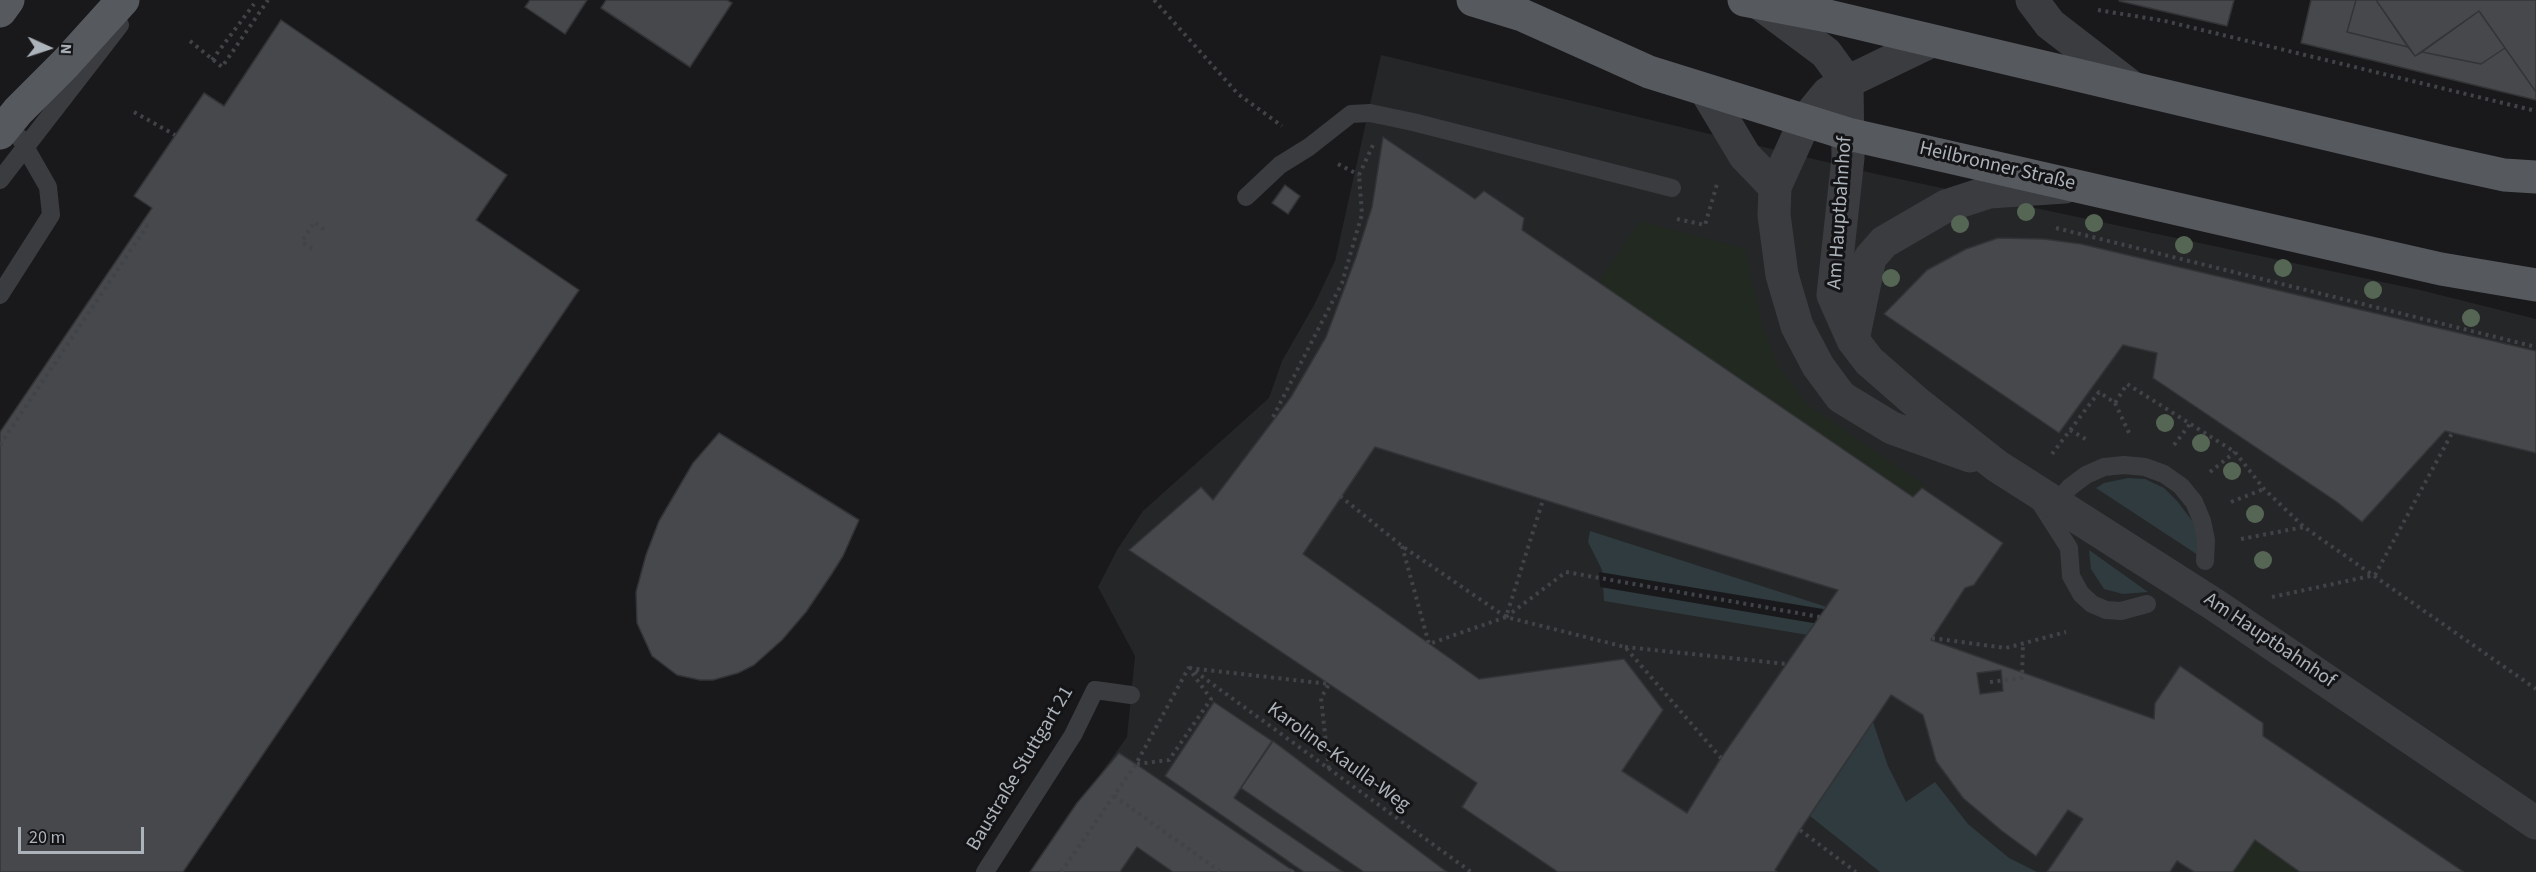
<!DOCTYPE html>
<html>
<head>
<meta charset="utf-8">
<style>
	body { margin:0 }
	#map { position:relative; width:2536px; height:872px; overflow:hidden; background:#19191b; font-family:"Source Sans 3",sans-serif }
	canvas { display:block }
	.north { position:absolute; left:18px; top:18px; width:60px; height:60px; -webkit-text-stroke:4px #141416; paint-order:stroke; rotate:93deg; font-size:16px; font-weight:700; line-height:24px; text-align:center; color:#acb3ba }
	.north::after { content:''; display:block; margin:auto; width:21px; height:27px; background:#acb3ba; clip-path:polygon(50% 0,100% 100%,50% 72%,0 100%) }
	.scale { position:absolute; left:18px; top:827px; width:126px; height:27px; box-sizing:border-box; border:3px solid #acb3ba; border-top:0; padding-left:8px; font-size:18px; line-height:21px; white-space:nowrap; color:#acb3ba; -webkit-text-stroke:4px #141416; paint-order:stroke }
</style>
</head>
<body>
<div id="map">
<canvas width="2536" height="872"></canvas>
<div class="north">N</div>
<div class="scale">20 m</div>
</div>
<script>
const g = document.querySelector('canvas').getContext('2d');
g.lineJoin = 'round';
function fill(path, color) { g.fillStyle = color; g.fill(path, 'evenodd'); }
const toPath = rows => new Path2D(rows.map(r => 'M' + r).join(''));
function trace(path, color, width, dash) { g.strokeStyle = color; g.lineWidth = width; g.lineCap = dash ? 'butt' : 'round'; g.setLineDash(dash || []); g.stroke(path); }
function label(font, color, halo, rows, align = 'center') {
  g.font = font + ' "Source Sans 3",sans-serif'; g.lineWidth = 6; g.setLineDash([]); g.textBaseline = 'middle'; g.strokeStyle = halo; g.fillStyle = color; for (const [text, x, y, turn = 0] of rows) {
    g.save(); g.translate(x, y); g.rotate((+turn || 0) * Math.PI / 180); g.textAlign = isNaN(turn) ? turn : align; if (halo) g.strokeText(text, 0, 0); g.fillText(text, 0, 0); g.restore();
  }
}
fill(toPath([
	[1381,55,1876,174,2420,290,2536,319,2536,872,1030,872,1127,737,1135,656,1098,587,1117,550,1143,511,1269,398,1282,361,1314,305,1335,261]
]), '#252628');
fill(toPath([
	[1640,221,1745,249,1763,329,1778,366,1808,405,1925,486,1922,488,1913,497,1598,283],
	[2255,840,2300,872,2233,872]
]), '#212921');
fill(toPath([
	[2128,478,2145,479,2164,488,2177,501,2194,523,2199,540,2198,555,2096,488,2104,483],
	[1590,531,1827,607,1808,635,1604,601,1602,570,1588,542],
	[2089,550,2148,592,2123,594,2104,589,2091,569],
	[1873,722,1888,766,1906,802,1935,782,1968,824,2009,858,2037,872,1880,872,1810,816]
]), '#2f3b3f');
fill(toPath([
	[1599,572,1829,610,1819,624,1600,587]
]), '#19191b');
const building = toPath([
	[530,0,587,0,565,34,525,7,530,0],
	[606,0,727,0,732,3,690,67,601,8,606,0],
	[2121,0,2234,0,2227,26,2119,1,2121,0],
	[2311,0,2356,0,2347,32,2408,47,2415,56,2422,52,2481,64,2505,48,2536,92,2536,100,2301,43,2311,0],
	[2356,0,2376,0,2408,47,2347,32,2356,0],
	[2376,0,2536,0,2536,92,2479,11,2415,56,2376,0],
	[2479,11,2505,48,2481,64,2422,52,2479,11],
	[281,20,507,175,476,220,579,290,183,872,0,872,0,432,152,208,134,196,204,93,224,106,281,20],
	[1383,137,1475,199,1484,191,1524,218,1522,230,1913,497,1922,488,2003,543,1974,585,1965,588,1931,640,2154,719,2155,703,2180,666,2263,723,2263,736,2464,872,2300,872,2255,840,2233,872,2194,872,2177,861,2170,872,2047,872,2083,819,2068,810,2036,856,2002,831,1963,798,1936,761,1923,715,1891,695,1800,830,1775,870,1777,872,1558,872,1462,807,1477,783,1129,550,1201,487,1213,500,1291,397,1326,337,1356,257,1372,207,1383,137],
	[1375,447,1644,531,1838,590,1721,758,1687,813,1622,771,1663,710,1624,659,1479,679,1303,554,1375,447],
	[1285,185,1300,196,1288,214,1272,203,1285,185],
	[1998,238,2044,239,2081,244,2536,351,2536,453,2445,431,2362,522,2337,502,2153,378,2157,353,2123,345,2059,433,1884,314,1927,270,1966,249,1998,238],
	[719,433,859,520,843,556,831,575,806,612,782,640,754,665,738,673,713,680,700,680,677,675,652,656,637,623,636,592,646,555,659,521,693,463,719,433],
	[2001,670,2003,691,1980,694,1977,673,2001,670],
	[1214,702,1272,741,1234,798,1343,872,1304,872,1165,776,1214,702],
	[1273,741,1447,872,1364,872,1241,788,1273,741],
	[1119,753,1136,764,1295,872,1173,872,1137,847,1120,872,1030,872,1077,803,1119,753]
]);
fill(building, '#46484b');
trace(building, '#333437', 1.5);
trace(toPath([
	[1154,0,1238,94,1282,126],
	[2098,10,2165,21,2536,111],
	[190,41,222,67,268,0],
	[212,60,254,4],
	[134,112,175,135],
	[1338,164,1359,175],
	[1359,175,1373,145],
	[1677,219,1705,225,1717,184],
	[2056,228,2536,347],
	[312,249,302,242,314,222,325,230],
	[2115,403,2130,435],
	[1273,417,1342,283,1362,214,1359,175],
	[2070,430,2089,441],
	[0,445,147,226,142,222],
	[2174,445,2190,424],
	[2052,454,2099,392,2115,403,2127,384,2235,452,2264,489,2304,527,2536,689],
	[2210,472,2235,452],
	[1340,496,1402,546,1506,617,1625,647,1721,758],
	[2231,502,2264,489],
	[2241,539,2304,527],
	[1402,546,1429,644,1506,617,1543,500],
	[2272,597,2375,575,2452,433],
	[1506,617,1566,572,1820,617],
	[1932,638,2006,648,2066,632],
	[1625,647,1787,664],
	[1189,667,1471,872],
	[1189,668,1329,684,1321,698,1329,770],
	[1990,682,2022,678,2023,643],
	[1137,764,1169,760,1211,699,1190,670],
	[1114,796,1221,872],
	[1800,830,1856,872],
	[1061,872,1136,764,1189,667],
	[1291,872,1295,865]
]), '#404347', 4, [3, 4.5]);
trace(toPath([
	[0,180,120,25],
	[1246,197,1280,165,1309,147,1351,114,1370,113,1413,122,1672,188],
	[0,295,51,215,48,187,20,138],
	[2039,501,2069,548,2071,576,2081,594,2092,604,2106,610,2121,611,2147,604],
	[2057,502,2070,487,2086,475,2104,467,2124,465,2145,467,2164,474,2181,486,2194,502,2202,521,2206,540,2205,561],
	[985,872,1073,735,1095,690,1131,695]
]), '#3a3c40', 18);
trace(toPath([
	[2032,0,2050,24,2133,88],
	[1759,3,1826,53,1847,82,1848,158,1833,295,1853,340,1869,361,1916,402,1997,466,2215,605,2536,823],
	[1706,91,1745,156,1775,187,1774,215,1782,275,1797,326,1818,366,1841,397,1892,428,1970,456],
	[1775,187,1805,121,1828,93,1847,82,1930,42],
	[1853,340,1870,258,1884,242,1946,206,1989,192,2065,187]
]), '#3a3c40', 33);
trace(toPath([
	[1473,0,1522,15,1649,72,1848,134,2441,269,2536,285],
	[1744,0,1828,16,2445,162,2504,175,2536,177],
	[0,11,8,0],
	[0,133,18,111,65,64,123,0]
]), '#565a5f', 33);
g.fillStyle = '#566655';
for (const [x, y] of [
	[2026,212],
	[2094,223],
	[1960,224],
	[2184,245],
	[2283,268],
	[1891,278],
	[2373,290],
	[2471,318],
	[2165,423],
	[2201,443],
	[2232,471],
	[2255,514],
	[2263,560]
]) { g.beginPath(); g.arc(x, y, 9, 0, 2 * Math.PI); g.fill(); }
label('20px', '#acb3ba', '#141416', [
	["Heilbronner Straße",1997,167,13],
	["Am Hauptbahnhof",1841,213,-86],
	["Am Hauptbahnhof",2269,641,34],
	["Karoline-Kaulla-Weg",1338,758,36],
	["Baustraße Stuttgart 21",1021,769,-59]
]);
</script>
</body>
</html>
